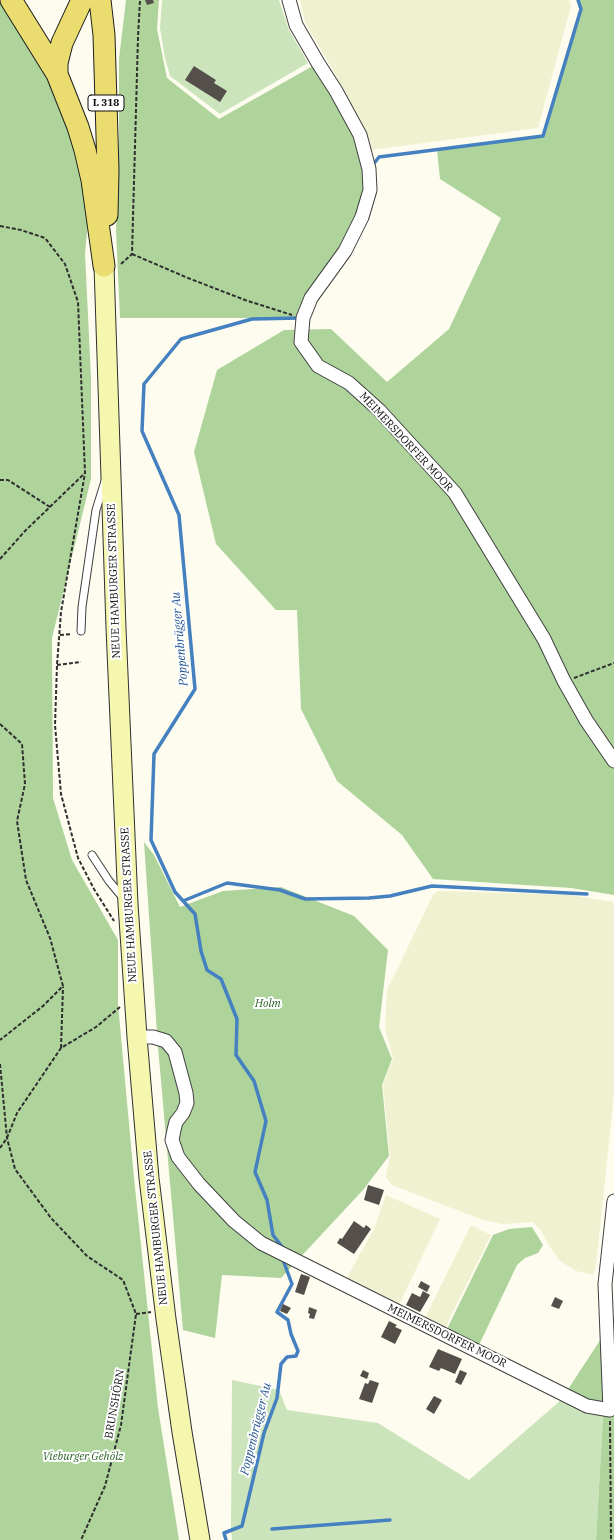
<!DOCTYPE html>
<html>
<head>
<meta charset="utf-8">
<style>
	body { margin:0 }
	canvas { display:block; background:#fdfcee }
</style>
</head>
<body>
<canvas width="614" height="1540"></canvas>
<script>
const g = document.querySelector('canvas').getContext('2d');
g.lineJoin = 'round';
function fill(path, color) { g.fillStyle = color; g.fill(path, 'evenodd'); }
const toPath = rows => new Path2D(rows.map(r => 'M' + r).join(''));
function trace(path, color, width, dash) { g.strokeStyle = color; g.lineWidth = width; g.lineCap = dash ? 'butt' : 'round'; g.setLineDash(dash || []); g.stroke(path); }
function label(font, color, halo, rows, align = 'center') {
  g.font = font + ' "IBM Plex Serif",serif'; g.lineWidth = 4; g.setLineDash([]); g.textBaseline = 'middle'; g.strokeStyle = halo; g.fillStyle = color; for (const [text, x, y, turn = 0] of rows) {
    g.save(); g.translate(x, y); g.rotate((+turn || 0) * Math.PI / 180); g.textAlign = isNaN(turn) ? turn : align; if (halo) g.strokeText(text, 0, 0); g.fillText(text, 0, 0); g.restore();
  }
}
fill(toPath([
	[300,0,569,0,571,6,538,128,371,150,365,133,343,88,305,22],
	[438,891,570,895,614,902,614,1094,596,1266,593,1275,576,1271,560,1261,550,1247,542,1232,533,1222,503,1224,483,1220,392,1185,386,1177,390,1156,383,1085,393,1059,385,1028,387,990,433,895],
	[386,1195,440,1219,398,1307,345,1281,374,1229],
	[471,1225,491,1235,445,1328,425,1318]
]), '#f0f1d0');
fill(toPath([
	[162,0,279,0,289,30,308,63,220,114,170,76,165,58,160,28],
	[232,1380,279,1390,287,1410,378,1423,469,1480,561,1400,603,1416,596,1540,232,1540,231,1531]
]), '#cbe4bb');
fill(toPath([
	[0,0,3,0,53,81,73,140,90,203,85,253,91,378,91,479,52,638,53,798,72,860,118,940,118,1004,134,1178,158,1408,179,1540,0,1540],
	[126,0,159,0,157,29,167,78,219,119,318,63,360,135,370,190,303,318,120,318,116,230,119,168,119,59],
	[578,0,614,0,614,895,571,888,433,879,402,835,337,781,301,709,297,610,276,610,216,544,194,452,217,370,284,330,331,329,387,382,449,329,501,218,440,179,437,150,543,136,581,9],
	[144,842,154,855,180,907,223,891,281,887,354,916,388,950,379,1027,392,1059,382,1085,389,1156,363,1190,281,1278,222,1275,215,1338,183,1330,158,1047],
	[532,1227,543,1245,538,1253,525,1258,517,1265,479,1345,447,1329,493,1235,509,1229],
	[614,1319,614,1540,596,1540,603,1416,561,1400]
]), '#aed49c');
trace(toPath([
	[372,166,379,157,543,136,581,9,578,0],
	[183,901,227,883,280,890,305,899,369,898,390,896,432,886,587,894],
	[283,1248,273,1235,267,1200,255,1172,266,1121,254,1081,236,1055,237,1019,221,979,207,970,201,951,195,914,175,892,151,840,154,754,195,689,179,515,142,431,144,384,181,339,252,319,300,318],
	[272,1529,390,1520],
	[226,1540,224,1533,242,1526,264,1433,277,1398,281,1364,287,1357,296,1356,298,1351,291,1334,288,1320,277,1312,292,1284,283,1260]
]), '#4580c0', 3.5);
fill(toPath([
	[145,0,153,0,154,3,147,5],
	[194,66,216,80,214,83,227,91,220,102,185,80],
	[368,1185,384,1190,379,1205,364,1200],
	[354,1221,364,1228,366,1225,371,1229,354,1254,337,1243,340,1238,342,1239],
	[301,1274,310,1277,304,1295,295,1292],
	[421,1281,430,1286,427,1292,418,1287],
	[423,1291,430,1295,420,1312,406,1305,412,1293,420,1297],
	[555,1297,563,1301,559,1309,551,1306],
	[283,1304,291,1308,287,1314,280,1311],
	[309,1307,317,1310,314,1319,309,1318,310,1314,308,1313],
	[389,1321,397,1325,395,1327,402,1330,395,1344,381,1337],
	[438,1349,462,1359,455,1374,441,1368,439,1371,429,1367],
	[363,1370,369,1373,367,1379,360,1376],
	[460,1370,467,1373,461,1385,455,1382],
	[370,1380,379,1383,372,1403,359,1399,365,1383,368,1384],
	[434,1396,442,1400,434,1414,426,1409]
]), '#544f4a');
const lane = toPath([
	[81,631,82,607,96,510,105,481],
	[92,855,109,881,124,899]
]);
const street = toPath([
	[289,0,296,25,318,63,336,91,360,135,369,169,370,190,362,217,345,251,311,298,303,318,301,342,318,366,349,383,379,410,455,493,544,639,564,681,586,720,614,761],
	[137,1037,153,1037,166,1041,175,1052,186,1093,187,1103,183,1113,176,1122,174,1130,172,1140,178,1157,199,1184,234,1221,261,1243,587,1406,610,1410,605,1284,614,1201]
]);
const secondary = toPath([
	[104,266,116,628,128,904,137,1037,149,1178,166,1319,182,1432,200,1540]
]);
const primary = toPath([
	[11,0,57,74,78,127,85,150,92,180,104,266],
	[100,0,104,35,108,170,107,215],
	[57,74,57,63,62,43,82,0]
]);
trace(lane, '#404040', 9);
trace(street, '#404040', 15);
trace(secondary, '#2f2f2f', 21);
trace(primary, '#1e1e1e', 23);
trace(toPath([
	[0,226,21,230,45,238,65,264,78,302,85,473,61,612,57,665,55,725,61,794,78,858,94,889,114,921],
	[132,254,188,278,245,300,292,315],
	[121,264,132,254,138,37,140,0],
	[0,480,8,480,50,507],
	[0,559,25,531,85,473],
	[60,635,72,634],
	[57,665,81,662],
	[574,678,614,663],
	[0,724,22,744,25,784,17,821,26,880,50,938,63,986,43,1006,0,1040],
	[61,1048,63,987],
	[0,1064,7,1138,15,1169,51,1218,87,1256,123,1280,136,1314,121,1425,105,1486,81,1540],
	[0,1148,7,1138,17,1113,61,1048,96,1027,120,1007],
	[136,1314,151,1312],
	[610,1421,611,1540]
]), '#2f2f2f', 2, [4, 2]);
trace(lane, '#fff', 7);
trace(street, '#fff', 13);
trace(secondary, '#f6f7af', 19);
trace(primary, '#ebdc70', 21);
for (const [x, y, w] of [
	[106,103,36]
]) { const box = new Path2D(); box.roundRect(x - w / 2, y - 8, w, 16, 3); g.fillStyle = '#fff'; g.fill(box); trace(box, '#0d0d0d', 1); }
label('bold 10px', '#0d0d0d', null, [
	["L 318",106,103]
]);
label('11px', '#0d0d0d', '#fff', [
	["MEIMERSDORFER MOOR",406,442,47],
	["NEUE HAMBURGER STRASSE",114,581,-92],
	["NEUE HAMBURGER STRASSE",129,905,-93],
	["NEUE HAMBURGER STRASSE",156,1228,-96],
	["MEIMERSDORFER MOOR",447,1336,26],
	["BRUNSHÖRN",115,1404,-80]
]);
label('italic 11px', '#285e23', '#fff', [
	["Holm",268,1004],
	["Vieburger Gehölz",83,1457]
]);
label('italic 12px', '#225492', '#fff', [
	["Poppenbrügger Au",180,639,-95],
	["Poppenbrügger Au",256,1429,-76]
]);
</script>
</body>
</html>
